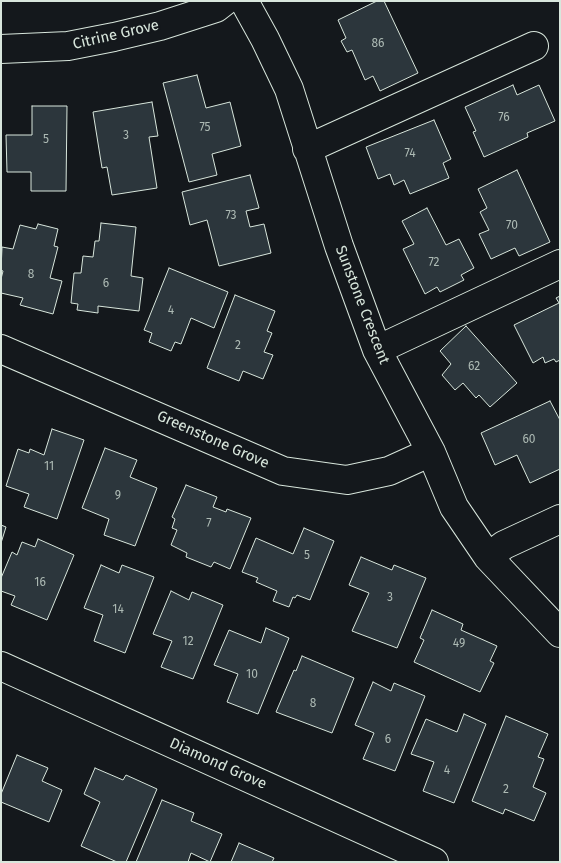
<!DOCTYPE html>
<html>
<head>
<meta charset="utf-8">
<style>
	body { margin:0 }
	#map { position:relative; width:561px; height:863px; overflow:hidden; background:#14181c; font-family:"Fira Sans",sans-serif }
	canvas { display:block }
	.frame { position:absolute; inset:0; border:2px solid #d8e6dc; pointer-events:none }
</style>
</head>
<body>
<div id="map">
<canvas width="561" height="863"></canvas>
<div class="frame"></div>
</div>
<script>
const g = document.querySelector('canvas').getContext('2d');
g.lineJoin = 'round';
function fill(path, color) { g.fillStyle = color; g.fill(path, 'evenodd'); }
const toPath = rows => new Path2D(rows.map(r => 'M' + r).join(''));
function trace(path, color, width, dash) { g.strokeStyle = color; g.lineWidth = width; g.lineCap = dash ? 'butt' : 'round'; g.setLineDash(dash || []); g.stroke(path); }
function label(font, color, halo, rows, align = 'center') {
  g.font = font + ' "Fira Sans",sans-serif'; g.lineWidth = 4; g.setLineDash([]); g.textBaseline = 'middle'; g.strokeStyle = halo; g.fillStyle = color; for (const [text, x, y, turn = 0] of rows) {
    g.save(); g.translate(x, y); g.rotate((+turn || 0) * Math.PI / 180); g.textAlign = isNaN(turn) ? turn : align; if (halo) g.strokeText(text, 0, 0); g.fillText(text, 0, 0); g.restore();
  }
}
const building = toPath([
	[377,1,384,1,418,73,380,91,373,76,365,80,352,50,347,52,341,41,346,38,338,20,377,1],
	[197,75,206,108,230,102,241,146,212,154,217,175,189,182,163,83,197,75],
	[513,85,517,95,539,85,555,121,527,133,528,137,484,157,473,132,476,131,465,107,513,85],
	[152,102,158,136,149,137,157,188,112,195,107,167,102,168,93,112,152,102],
	[32,106,67,106,66,191,31,191,31,172,7,172,6,135,32,135,32,106],
	[434,120,451,159,443,163,449,178,410,194,404,180,394,185,390,174,378,179,366,147,434,120],
	[517,170,550,242,519,256,515,248,491,259,479,234,489,230,480,212,487,208,478,189,517,170],
	[250,175,259,208,246,211,250,227,264,224,271,253,219,266,207,220,190,225,182,192,250,175],
	[427,208,446,245,459,239,474,268,461,275,464,280,440,292,437,287,425,294,403,249,414,244,402,221,427,208],
	[101,223,136,227,131,276,143,278,139,311,98,306,98,313,77,310,78,304,71,303,74,273,81,273,83,256,93,257,95,241,99,241,101,223],
	[38,224,58,229,54,246,58,247,50,278,62,281,53,314,20,305,23,298,1,293,1,279,3,271,1,270,2,247,13,249,20,225,36,229,38,224],
	[169,268,228,292,214,328,191,318,181,344,175,342,171,351,149,342,152,333,144,330,169,268],
	[235,295,275,311,267,331,272,333,264,352,273,355,263,379,243,371,239,381,207,368,235,295],
	[560,296,560,360,556,362,554,359,545,363,543,357,533,363,514,325,559,303,556,298,560,296],
	[466,326,517,383,490,407,479,395,476,398,463,383,455,390,442,375,451,364,440,351,466,326],
	[550,401,560,420,560,469,530,483,517,455,495,465,481,433,550,401],
	[52,429,84,440,57,519,24,507,29,494,6,486,18,449,29,453,30,449,44,455,52,429],
	[105,448,137,460,130,477,157,488,135,546,104,535,109,519,82,508,105,448],
	[186,485,217,497,213,507,226,512,227,509,251,518,230,569,214,562,211,567,186,557,187,553,171,545,177,530,172,528,175,519,172,517,186,485],
	[1,525,6,527,1,543,1,525],
	[304,528,334,541,310,600,297,595,295,598,293,597,289,607,273,601,277,591,256,582,258,578,242,572,256,538,293,554,304,528],
	[38,539,74,555,47,620,11,605,15,596,1,591,1,578,12,552,17,555,22,542,35,547,38,539],
	[361,557,392,570,394,565,426,578,397,648,352,631,369,593,349,585,361,557],
	[101,565,119,573,122,565,154,577,125,653,94,641,103,615,84,608,101,565],
	[171,591,189,600,192,592,223,605,193,679,161,667,172,641,153,634,171,591],
	[432,610,463,624,461,630,497,646,490,661,494,663,480,692,414,662,424,640,420,638,432,610],
	[266,628,289,638,258,714,227,702,238,674,214,665,229,630,261,643,266,628],
	[302,656,354,678,332,733,276,712,294,670,296,671,302,656],
	[373,682,391,691,394,683,425,696,395,771,363,759,374,733,355,725,373,682],
	[464,714,486,724,454,803,423,791,434,762,411,754,426,719,457,732,464,714],
	[506,716,548,734,538,757,544,759,533,787,546,793,534,821,505,809,503,814,472,801,506,716],
	[17,755,48,768,42,781,62,790,49,822,1,802,1,794,17,755],
	[95,768,123,780,126,775,157,789,126,862,117,862,81,846,100,802,84,794,95,768],
	[162,800,194,813,191,821,222,834,210,862,191,853,188,862,136,862,162,800],
	[239,843,274,858,272,862,231,862,239,843]
]);
fill(building, '#2c363c');
trace(building, '#d8e6dc', 1);
const minor = toPath([
	[244,1,265,39,289,89,339,246,377,350,431,452,454,507,488,557,560,633],
	[1,49,68,46,114,37,160,26,216,8,225,1],
	[307,149,534,46],
	[1,349,283,471,347,480,389,471,431,452],
	[377,350,560,264],
	[488,557,504,545,560,519],
	[1,666,434,862]
]);
trace(minor, '#d8e6dc', 30);
trace(minor, '#14181c', 28);
label('12px', '#adbab4', null, [
	["86",378,44],
	["76",504,118],
	["75",205,128],
	["3",126,136],
	["5",46,140],
	["74",410,154],
	["73",231,216],
	["70",512,226],
	["72",434,263],
	["8",31,275],
	["6",106,284],
	["4",171,311],
	["2",238,346],
	["62",474,367],
	["60",529,440],
	["11",49,467],
	["9",118,496],
	["7",209,524],
	["5",307,556],
	["16",40,583],
	["3",390,598],
	["14",118,610],
	["12",188,642],
	["49",459,644],
	["10",252,675],
	["8",313,704],
	["6",388,740],
	["4",447,771],
	["2",506,790]
]);
label('15px', '#d8e6dc', '#14181c', [
	["Citrine Grove",116,35,-13],
	["Sunstone Crescent",362,305,69],
	["Greenstone Grove",213,440,24],
	["Diamond Grove",218,764,24]
]);
</script>
</body>
</html>
